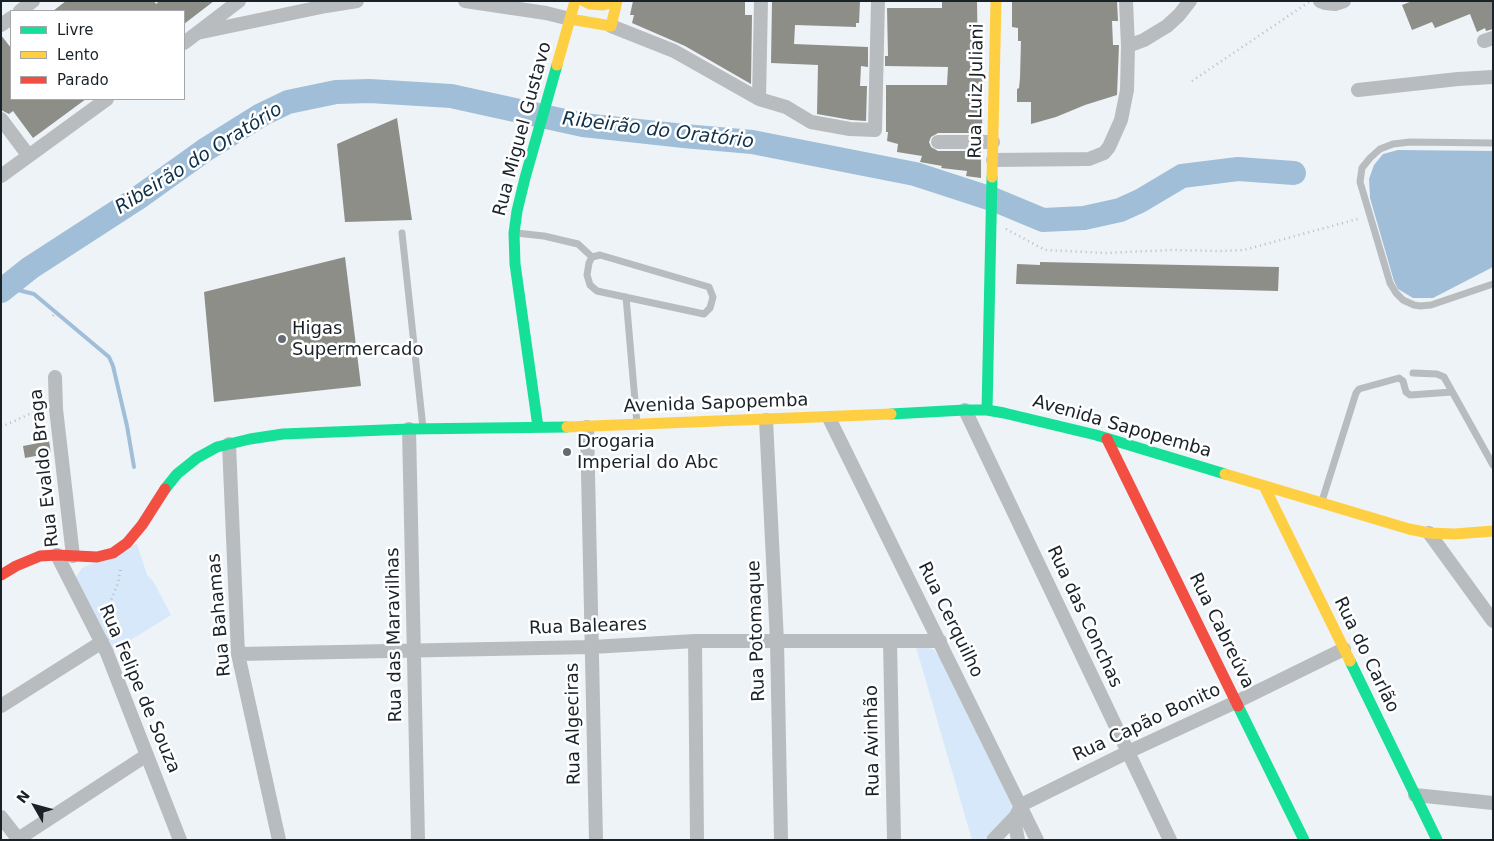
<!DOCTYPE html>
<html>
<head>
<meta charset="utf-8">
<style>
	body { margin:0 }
	#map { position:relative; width:1494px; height:841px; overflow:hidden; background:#eef3f8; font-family:"DejaVu Sans",sans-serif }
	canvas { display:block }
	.frame { position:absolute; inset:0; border:2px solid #1a2229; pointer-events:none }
	.legend { position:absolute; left:10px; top:10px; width:175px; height:90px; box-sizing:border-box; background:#fff; border:1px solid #a3a7a9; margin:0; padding:6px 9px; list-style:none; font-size:15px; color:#1a2229 }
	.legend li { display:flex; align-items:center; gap:10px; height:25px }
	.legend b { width:25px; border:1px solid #a3a7a9 }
	.north { position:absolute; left:10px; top:781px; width:50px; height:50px; -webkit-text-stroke:4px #fff; paint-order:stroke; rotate:308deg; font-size:14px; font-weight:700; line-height:20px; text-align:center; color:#1a2229 }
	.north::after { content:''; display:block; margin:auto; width:18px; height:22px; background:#1a2229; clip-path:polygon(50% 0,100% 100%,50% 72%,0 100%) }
</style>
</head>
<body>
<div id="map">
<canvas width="1494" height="841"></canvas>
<div class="frame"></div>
<ul class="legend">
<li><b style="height:6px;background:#16e098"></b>Livre</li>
<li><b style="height:6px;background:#ffcf43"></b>Lento</li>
<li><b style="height:6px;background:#f24e42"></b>Parado</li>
</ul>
<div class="north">N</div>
</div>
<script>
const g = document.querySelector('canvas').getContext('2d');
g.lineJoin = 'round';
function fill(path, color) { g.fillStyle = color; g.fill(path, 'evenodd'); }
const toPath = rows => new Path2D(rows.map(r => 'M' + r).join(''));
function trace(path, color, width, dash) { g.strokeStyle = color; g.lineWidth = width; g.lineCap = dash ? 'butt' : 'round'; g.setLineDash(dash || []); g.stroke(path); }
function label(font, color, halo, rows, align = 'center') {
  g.font = font + ' "DejaVu Sans",sans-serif'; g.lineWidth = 5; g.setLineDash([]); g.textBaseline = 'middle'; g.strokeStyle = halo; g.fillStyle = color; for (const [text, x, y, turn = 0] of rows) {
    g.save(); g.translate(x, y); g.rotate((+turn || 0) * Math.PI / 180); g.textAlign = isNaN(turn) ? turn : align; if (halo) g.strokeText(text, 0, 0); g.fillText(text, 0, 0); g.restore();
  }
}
fill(toPath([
	[137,544,147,575,153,581,171,615,113,651,76,577,82,568],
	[916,647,927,647,934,650,939,656,1012,804,1010,813,983,840,972,840]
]), '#d6e8f9');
fill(toPath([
	[1398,150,1493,151,1493,267,1433,298,1413,298,1398,289,1394,281,1370,198,1369,179,1374,165,1383,154]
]), '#a0bed8');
trace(toPath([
	[6,287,34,294,109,357,113,366,127,426,134,467]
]), '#a0bed8', 4);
trace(toPath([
	[1,291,30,268,138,198,205,150,261,115,288,102,336,92,370,91,451,96,583,125,684,136,752,142,915,174,995,200,1043,220,1084,218,1120,210,1140,201,1182,176,1238,169,1294,173]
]), '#a0bed8', 24);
fill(toPath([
	[66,1,154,1,156,4,159,1,214,1,184,24,184,11,53,11],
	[633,1,745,1,745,15,752,15,751,84,685,46,632,23,634,15,630,15],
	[772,1,860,1,859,23,856,23,856,27,795,25,794,44,868,47,868,67,861,66,860,86,867,86,866,121,851,120,817,114,818,65,771,63],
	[942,1,977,1,978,67,983,67,982,133,938,133,931,137,929,142,931,147,938,151,981,151,981,178,966,176,967,171,941,168,942,166,920,162,922,156,897,152,898,144,887,141,888,132,886,132,886,85,947,85,948,67,885,66,885,56,888,56,887,8,942,8],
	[1012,1,1117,1,1118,21,1112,21,1113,45,1119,45,1117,95,1085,105,1056,117,1031,124,1031,102,1017,102,1017,89,1019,88,1020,78,1021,41,1018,41,1018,28,1012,27],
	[1412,1,1493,1,1493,29,1486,31,1485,28,1477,32,1470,14,1435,28,1432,22,1412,30,1402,5],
	[1,35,11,48,11,99,86,99,33,138,13,111,9,114,1,110],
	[397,118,412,220,345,222,337,144],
	[345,257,361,386,214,402,204,292],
	[1040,262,1279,267,1278,291,1016,284,1017,264,1040,265],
	[49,441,51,453,25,458,23,446]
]), '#8d8e87');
trace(toPath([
	[1192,81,1309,2],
	[1006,229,1045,250,1104,253,1172,250,1221,251,1244,250,1361,218],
	[53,316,58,307],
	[1,427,43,408],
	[102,617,107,610,118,583,121,567]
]), '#b8bcbe', 2.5, [1, 4]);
trace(toPath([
	[1493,143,1410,142,1393,144,1380,149,1370,158,1362,168,1360,182,1390,283,1396,293,1403,300,1414,305,1420,306,1431,305,1493,284],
	[402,233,423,428],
	[516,233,544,236,578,244,592,257],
	[600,255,709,287,713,297,710,308,704,314,597,291,590,285,587,275,589,263,592,257,600,255],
	[626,297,637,424],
	[1413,373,1437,374,1444,377,1493,465],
	[1322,501,1356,393,1359,389,1399,378,1403,381,1406,392,1410,395,1452,392]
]), '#b8bcbe', 7);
trace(toPath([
	[465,1,546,13,570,19],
	[1320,1,1325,3,1335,4,1344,1],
	[20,11,33,1],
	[1,25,11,18],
	[611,26,674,51,759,99,786,107,811,122,850,129,875,130,878,1],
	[197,33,326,6,357,1],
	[1484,41,1493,38],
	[184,43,239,1],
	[1128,46,1144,40,1167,26,1179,15,1190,1],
	[1358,90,1458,79,1493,77],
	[759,99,761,1],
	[1,119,28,155],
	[938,142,993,142],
	[993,160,1089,159,1104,153,1109,147,1121,120,1127,90,1128,46,1126,1],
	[1,176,107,99],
	[55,377,56,409,73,556],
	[965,410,1170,840],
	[829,418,1037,840],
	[766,420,777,641,781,840],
	[587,427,596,840],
	[409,429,418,840],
	[229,444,238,654,279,840],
	[1429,533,1493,621],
	[57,555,107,653,180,840],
	[695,641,697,840],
	[890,641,894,840],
	[238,654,592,647,695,641,940,641],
	[1,706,102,642],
	[1415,795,1493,803],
	[1021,805,1128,752,1236,702,1344,649],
	[1,817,19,840],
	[1014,819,1018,840],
	[18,839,147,755],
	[993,840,1016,816,1021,805]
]), '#b8bcbe', 14);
trace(toPath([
	[987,410,992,177],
	[891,414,965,410,987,410,1004,413,1096,435,1225,474],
	[538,427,515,264,514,233,517,211,525,178,557,65],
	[165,489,177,474,197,458,217,447,250,439,283,434,409,429,567,427],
	[1350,661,1437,840],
	[1238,706,1304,840]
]), '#16e098', 11);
trace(toPath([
	[584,1,590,4,603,5,617,1],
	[570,19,611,26,617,1],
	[557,65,575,1],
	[992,177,996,1],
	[567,427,891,414],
	[1225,474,1409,529,1429,533,1455,534,1493,531],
	[1264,486,1350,661]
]), '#ffcf43', 11);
trace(toPath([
	[1107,439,1238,706],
	[1,575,16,566,40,556,57,555,97,557,113,553,127,543,142,525,165,489]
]), '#f24e42', 11);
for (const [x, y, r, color] of [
	[282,339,5,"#646b71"],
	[567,452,5,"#646b71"]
]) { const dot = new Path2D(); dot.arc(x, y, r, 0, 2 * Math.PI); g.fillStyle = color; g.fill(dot); trace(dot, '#fff', 2); }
label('18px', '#1a2229', '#fff', [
	["Rua Luiz Juliani",977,91,-89],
	["Rua Miguel Gustavo",523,129,-75],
	["Avenida Sapopemba",716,404,-2],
	["Avenida Sapopemba",1122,427,16],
	["Rua Evaldo Braga",45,468,-96],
	["Rua Bahamas",220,615,-95],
	["Rua das Conchas",1084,617,65],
	["Rua Cerquilho",950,620,64],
	["Rua Baleares",588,627,-2],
	["Rua Potomaque",757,631,-92],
	["Rua Cabreúva",1221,631,64],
	["Rua das Maravilhas",395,635,-91],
	["Rua do Carlão",1366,655,64],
	["Rua Felipe de Souza",139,689,67],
	["Rua Capão Bonito",1147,723,-25],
	["Rua Algeciras",574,724,-91],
	["Rua Avinhão",873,741,-91]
]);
label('18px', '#1a2229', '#fff', [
	["Higas",292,329],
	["Supermercado",292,350],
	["Drogaria",577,442],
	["Imperial do Abc",577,463]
], 'left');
label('italic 19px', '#0f3049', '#fff', [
	["Ribeirão do Oratório",658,131,7],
	["Ribeirão do Oratório",199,159,-32]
]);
</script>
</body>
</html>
